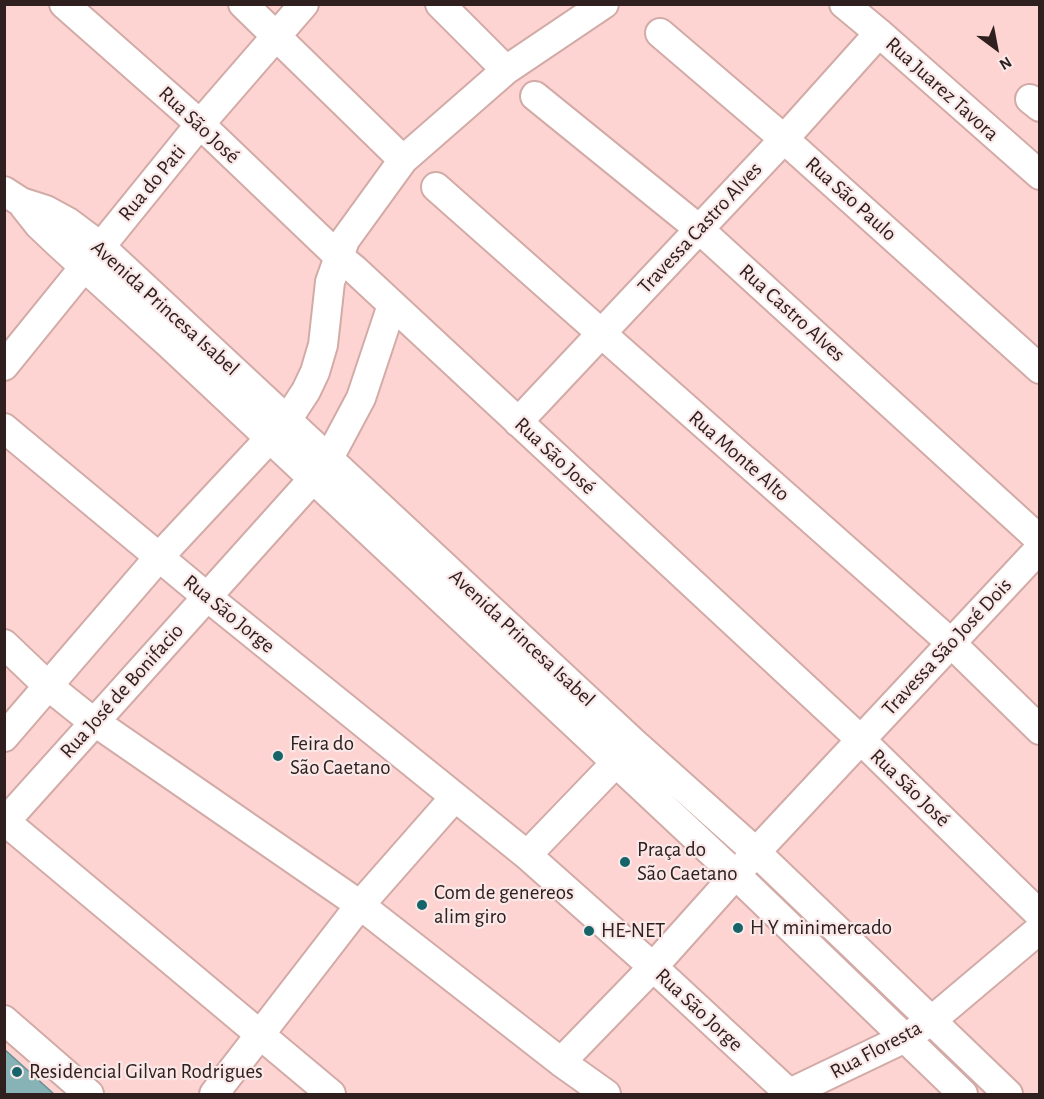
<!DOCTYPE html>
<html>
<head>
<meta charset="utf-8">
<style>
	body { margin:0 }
	#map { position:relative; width:1044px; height:1099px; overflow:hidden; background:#fdd4d1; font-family:"Alegreya Sans",sans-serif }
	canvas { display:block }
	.frame { position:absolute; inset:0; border:6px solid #2f201f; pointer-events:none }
	.north { position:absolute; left:966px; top:18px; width:60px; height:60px; -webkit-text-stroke:4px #f9e8e7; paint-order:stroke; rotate:148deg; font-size:16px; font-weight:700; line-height:24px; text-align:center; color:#2f201f }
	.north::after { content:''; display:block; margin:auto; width:21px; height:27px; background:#2f201f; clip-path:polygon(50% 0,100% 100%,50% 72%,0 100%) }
</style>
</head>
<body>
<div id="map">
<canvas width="1044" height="1099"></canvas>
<div class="frame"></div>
<div class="north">N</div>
</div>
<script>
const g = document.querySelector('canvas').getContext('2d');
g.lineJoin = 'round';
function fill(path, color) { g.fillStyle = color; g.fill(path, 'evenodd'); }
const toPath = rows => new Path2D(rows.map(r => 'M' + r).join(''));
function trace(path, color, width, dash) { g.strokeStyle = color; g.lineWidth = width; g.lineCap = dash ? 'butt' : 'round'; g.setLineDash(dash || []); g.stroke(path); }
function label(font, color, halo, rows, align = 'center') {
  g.font = font + ' "Alegreya Sans",sans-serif'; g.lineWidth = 4.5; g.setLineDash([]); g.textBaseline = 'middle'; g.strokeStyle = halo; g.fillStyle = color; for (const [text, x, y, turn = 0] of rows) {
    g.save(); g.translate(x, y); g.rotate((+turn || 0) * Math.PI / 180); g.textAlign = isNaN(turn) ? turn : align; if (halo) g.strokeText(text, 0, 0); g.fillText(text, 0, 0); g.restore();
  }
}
const building = toPath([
	[4,1049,54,1094,4,1094,4,1049]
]);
fill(building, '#88b3b6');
trace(building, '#669093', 1.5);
const minor = toPath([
	[64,4,200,124,338,256,354,269,861,740,1040,915],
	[243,4,403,160],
	[440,4,506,70],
	[844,4,879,33,1040,175],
	[660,33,784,139,1040,369],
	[535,96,699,229,1040,540],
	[1030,99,1040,107],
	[436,187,950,642,1040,730],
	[4,191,21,202,46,210,68,222,100,246,634,743,756,852,1008,1094],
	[24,206,39,225,59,244,169,344,735,874,963,1094],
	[4,366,200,124,304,4],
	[287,420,306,391,315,372,323,345,330,282,345,240,403,160,506,70,604,4],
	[518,422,784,139,879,33],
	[4,428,195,587,527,855,653,967,790,1094],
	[329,458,361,398,392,305],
	[4,644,47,685,82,713,360,905,561,1062,606,1094],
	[4,737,159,557,269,439],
	[6,822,331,1094],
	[4,823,312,480],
	[527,855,629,749],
	[4,1020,89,1094],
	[561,1062,653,967,756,852,1040,548],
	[214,1094,360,905,454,798],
	[788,1094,905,1038,931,1021,1040,929]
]);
trace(minor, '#d2aba7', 32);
trace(minor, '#fff', 28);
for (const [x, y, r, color] of [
	[278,756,6,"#15646a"],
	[625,862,6,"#15646a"],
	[422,905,6,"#15646a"],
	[738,928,6,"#15646a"],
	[589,931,6,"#15646a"],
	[17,1072,6,"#15646a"]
]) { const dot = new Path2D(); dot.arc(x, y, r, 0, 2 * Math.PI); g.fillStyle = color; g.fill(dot); trace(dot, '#f9e8e7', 2); }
label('21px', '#2f201f', '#f9e8e7', [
	["Rua Juarez Tavora",942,89,42],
	["Rua São José",199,125,43],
	["Rua do Pati",152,183,-50],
	["Rua São Paulo",851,199,42],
	["Travessa Castro Alves",700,228,-47],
	["Avenida Princesa Isabel",165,308,42],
	["Rua Castro Alves",792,313,42],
	["Rua São José",555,456,43],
	["Rua Monte Alto",739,456,41],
	["Rua São Jorge",229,614,39],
	["Avenida Princesa Isabel",522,638,43],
	["Travessa São José Dois",947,647,-47],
	["Rua José de Bonifacio",122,691,-48],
	["Rua São José",910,788,44],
	["Rua São Jorge",699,1010,43],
	["Rua Floresta",876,1050,-28]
]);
label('21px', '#2f201f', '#f9e8e7', [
	["Feira do",290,744],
	["São Caetano",290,768],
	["Praça do",637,850],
	["São Caetano",637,874],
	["Com de genereos",434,893],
	["alim giro",434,917],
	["H Y minimercado",750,928],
	["HE-NET",601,931],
	["Residencial Gilvan Rodrigues",29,1072]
], 'left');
</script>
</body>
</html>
